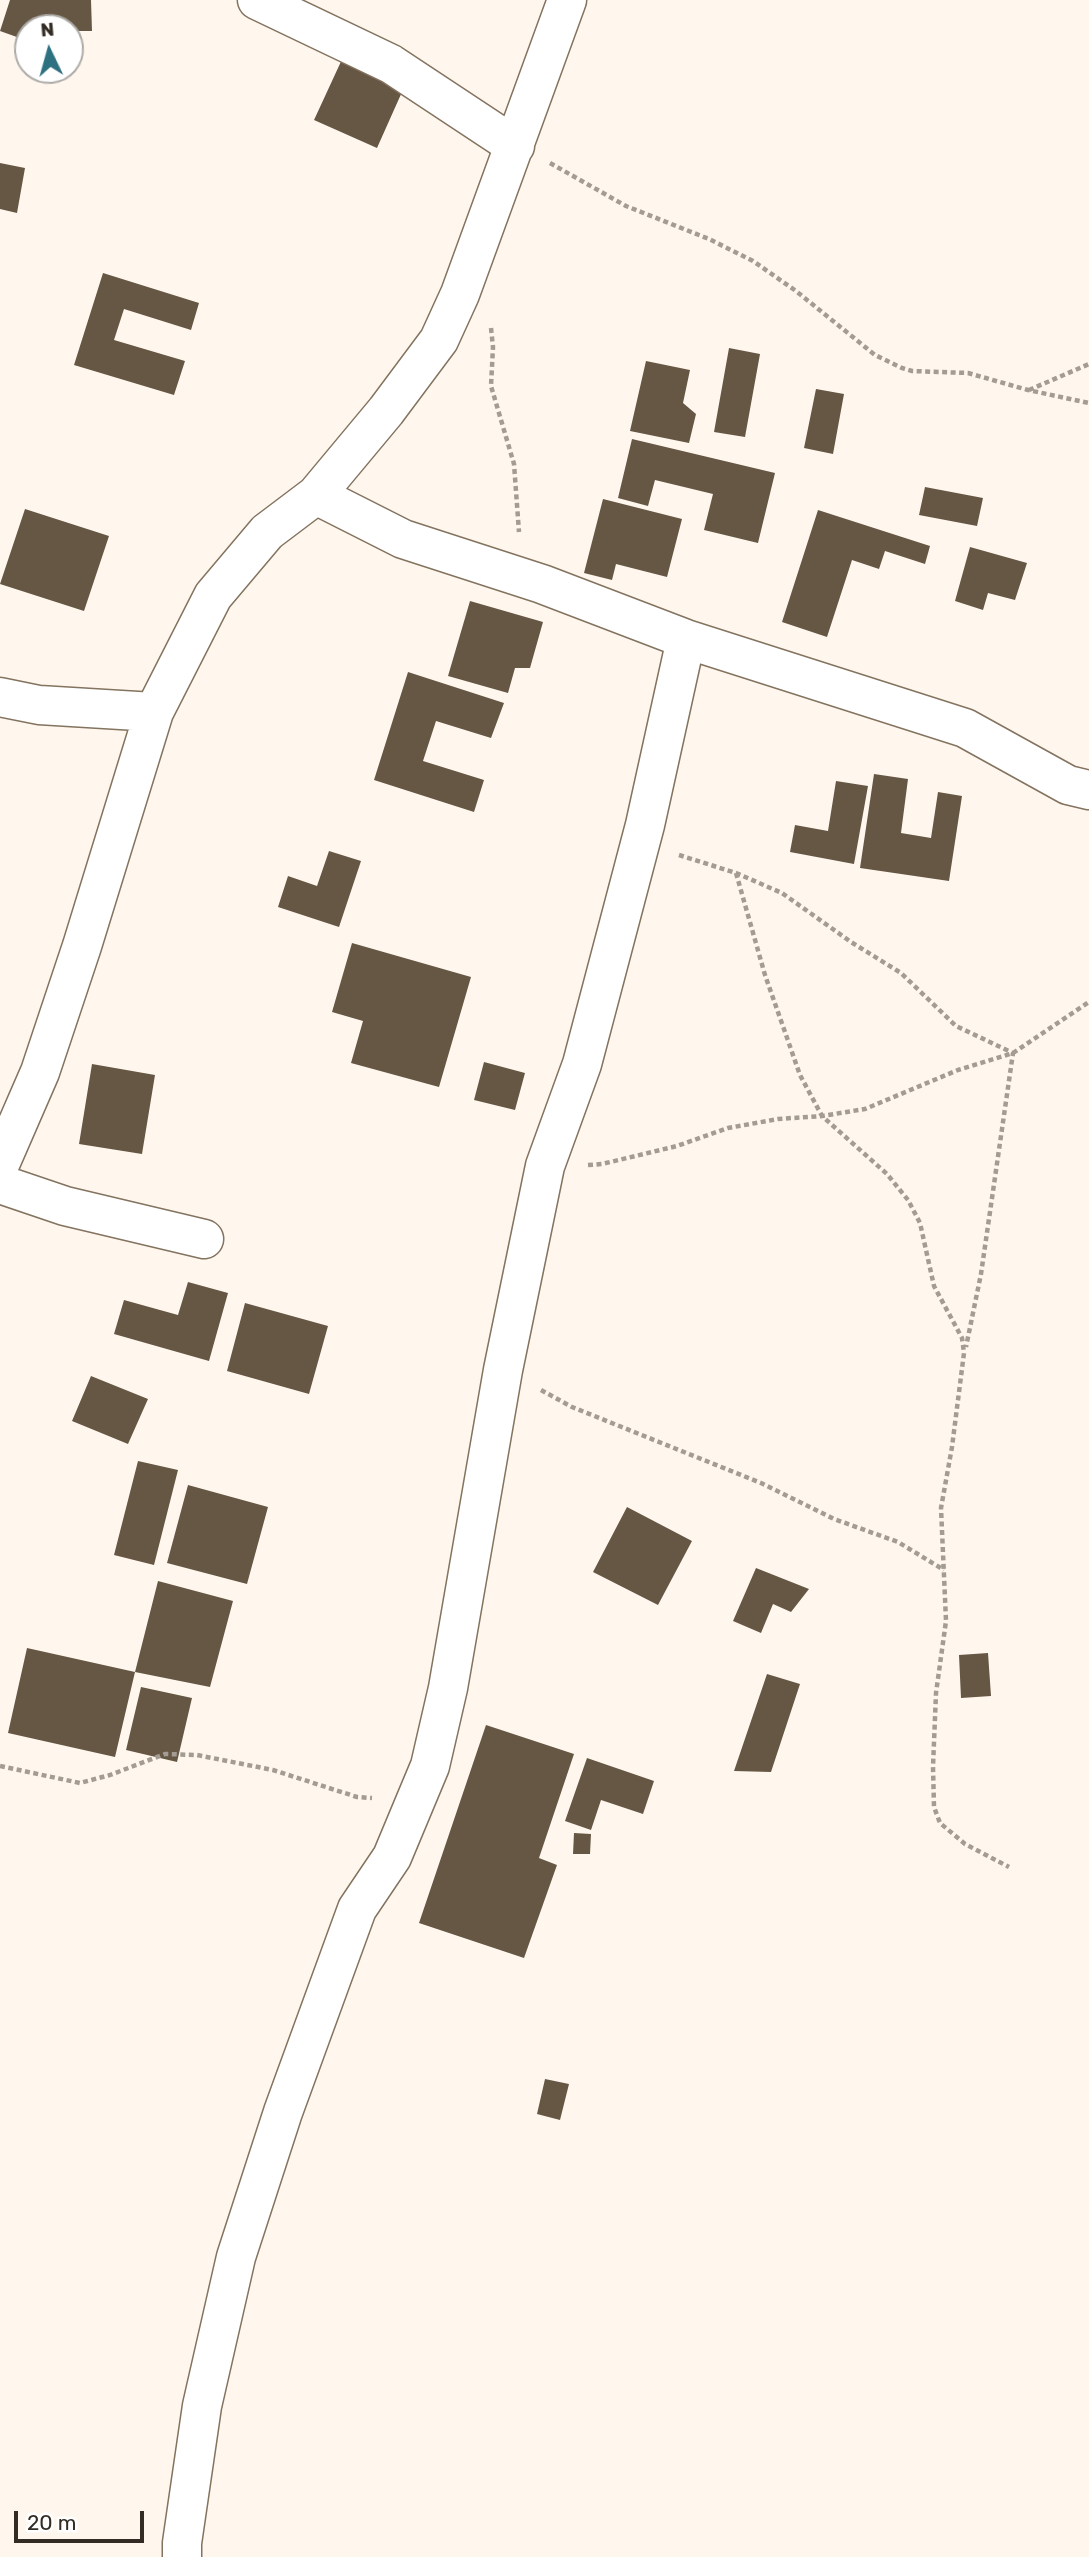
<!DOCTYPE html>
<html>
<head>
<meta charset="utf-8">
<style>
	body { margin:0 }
	#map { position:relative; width:1089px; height:2557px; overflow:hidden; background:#fff7ee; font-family:Rubik,sans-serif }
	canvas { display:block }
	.north { position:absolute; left:14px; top:14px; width:70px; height:70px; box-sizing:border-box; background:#fff; border:2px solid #adaba7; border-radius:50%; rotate:355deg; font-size:19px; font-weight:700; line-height:28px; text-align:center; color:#332c24 }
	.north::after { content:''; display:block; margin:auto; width:24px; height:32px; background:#2d7181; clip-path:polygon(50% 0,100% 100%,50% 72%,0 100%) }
	.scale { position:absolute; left:14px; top:2511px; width:130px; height:32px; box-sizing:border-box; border:4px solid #332c24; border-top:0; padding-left:9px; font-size:21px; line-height:24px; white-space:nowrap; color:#332c24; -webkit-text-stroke:5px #fff; paint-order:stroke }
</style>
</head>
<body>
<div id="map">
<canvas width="1089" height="2557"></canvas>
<div class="north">N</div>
<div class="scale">20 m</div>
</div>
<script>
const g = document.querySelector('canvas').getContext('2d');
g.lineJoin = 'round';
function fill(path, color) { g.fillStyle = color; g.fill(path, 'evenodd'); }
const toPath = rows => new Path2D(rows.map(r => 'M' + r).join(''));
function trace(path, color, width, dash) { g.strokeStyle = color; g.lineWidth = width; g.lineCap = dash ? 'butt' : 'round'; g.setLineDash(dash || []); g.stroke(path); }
fill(toPath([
	[10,0,91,0,92,31,70,31,70,28,28,28,28,41,0,31],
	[344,55,406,83,377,148,314,120],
	[0,163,25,168,17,213,0,209],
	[103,273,199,303,191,330,124,309,114,340,185,361,174,395,74,365],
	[729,348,760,354,745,437,714,432],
	[646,361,690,370,683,403,696,414,689,443,630,431],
	[816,389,844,394,833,454,804,448],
	[632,439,775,473,758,543,704,530,713,494,655,480,648,506,618,498],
	[925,487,983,498,977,526,919,515],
	[603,499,682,519,667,577,616,564,612,580,584,573],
	[25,509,109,536,84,611,0,584],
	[818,510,930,546,925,564,885,551,879,569,852,560,827,637,782,622],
	[970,547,1027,563,1015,600,988,593,983,610,955,601],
	[470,601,543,622,530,668,515,668,508,693,448,676],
	[408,672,504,703,491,738,436,721,423,761,484,780,474,812,374,780],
	[874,774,908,779,901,833,931,838,938,792,962,796,949,881,860,868],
	[836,781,868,786,854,864,790,852,795,825,828,831],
	[329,851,361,861,339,927,278,907,288,876,317,886],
	[352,943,471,977,439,1087,351,1063,363,1021,332,1012],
	[484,1062,525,1073,515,1110,474,1100],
	[92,1064,155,1075,142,1154,79,1144],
	[188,1282,228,1293,209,1361,114,1334,124,1300,178,1315],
	[245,1303,328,1326,309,1394,227,1371],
	[91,1376,148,1399,128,1444,72,1421],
	[138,1461,178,1470,154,1565,114,1555],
	[188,1485,268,1507,247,1584,167,1563],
	[627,1507,692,1541,658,1605,593,1572],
	[756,1568,809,1589,791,1612,773,1604,761,1633,733,1621],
	[158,1581,233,1601,210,1687,135,1672,115,1757,8,1733,27,1648,135,1672],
	[988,1653,991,1696,961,1698,959,1655],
	[767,1674,800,1684,771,1772,734,1771],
	[141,1687,192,1698,177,1762,126,1750],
	[486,1725,574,1754,539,1858,557,1865,524,1958,419,1923],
	[587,1758,654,1781,643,1814,601,1800,591,1830,565,1821],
	[574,1833,591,1834,590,1854,573,1854],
	[545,2079,569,2084,560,2120,537,2114]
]), '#665744');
const minor = toPath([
	[257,0,391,64,515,146],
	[316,495,403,539,542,584,686,639,965,728,1068,785,1089,790],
	[0,697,39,705,154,712],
	[0,1164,40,1072,82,946,154,712,213,596,267,532,316,495,386,411,439,340,460,294,567,0],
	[0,1184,65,1206,204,1239],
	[182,2557,182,2543,202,2406,236,2257,283,2112,357,1909,392,1857,430,1766,448,1688,503,1370,545,1166,582,1064,645,825,686,639]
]);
trace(minor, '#83735f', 41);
trace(toPath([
	[550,163,626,206,709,239,753,261,796,291,875,355,902,368,912,371,968,373,1028,390,1089,403],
	[491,328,493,347,491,386,514,464,519,532],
	[1029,390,1089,364],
	[679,855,736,873,782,893,851,942,901,973,956,1026,1013,1053,981,1274,966,1347],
	[736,873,765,975,800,1075,822,1116,887,1174,908,1200,920,1223,934,1286,962,1338,964,1353,952,1447,941,1508,946,1621,936,1693,933,1767,934,1807,940,1823,965,1844,1009,1867],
	[588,1165,602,1164,677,1146,728,1128,778,1119,822,1116,865,1109,958,1070,1013,1053,1089,1002],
	[541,1390,572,1407,761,1483,834,1519,898,1542,944,1570],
	[0,1766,80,1783,110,1775,165,1754,197,1755,273,1770,357,1797,372,1798]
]), '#a39c93', 4.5, [5, 3.5]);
trace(minor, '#fff', 38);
</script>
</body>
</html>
